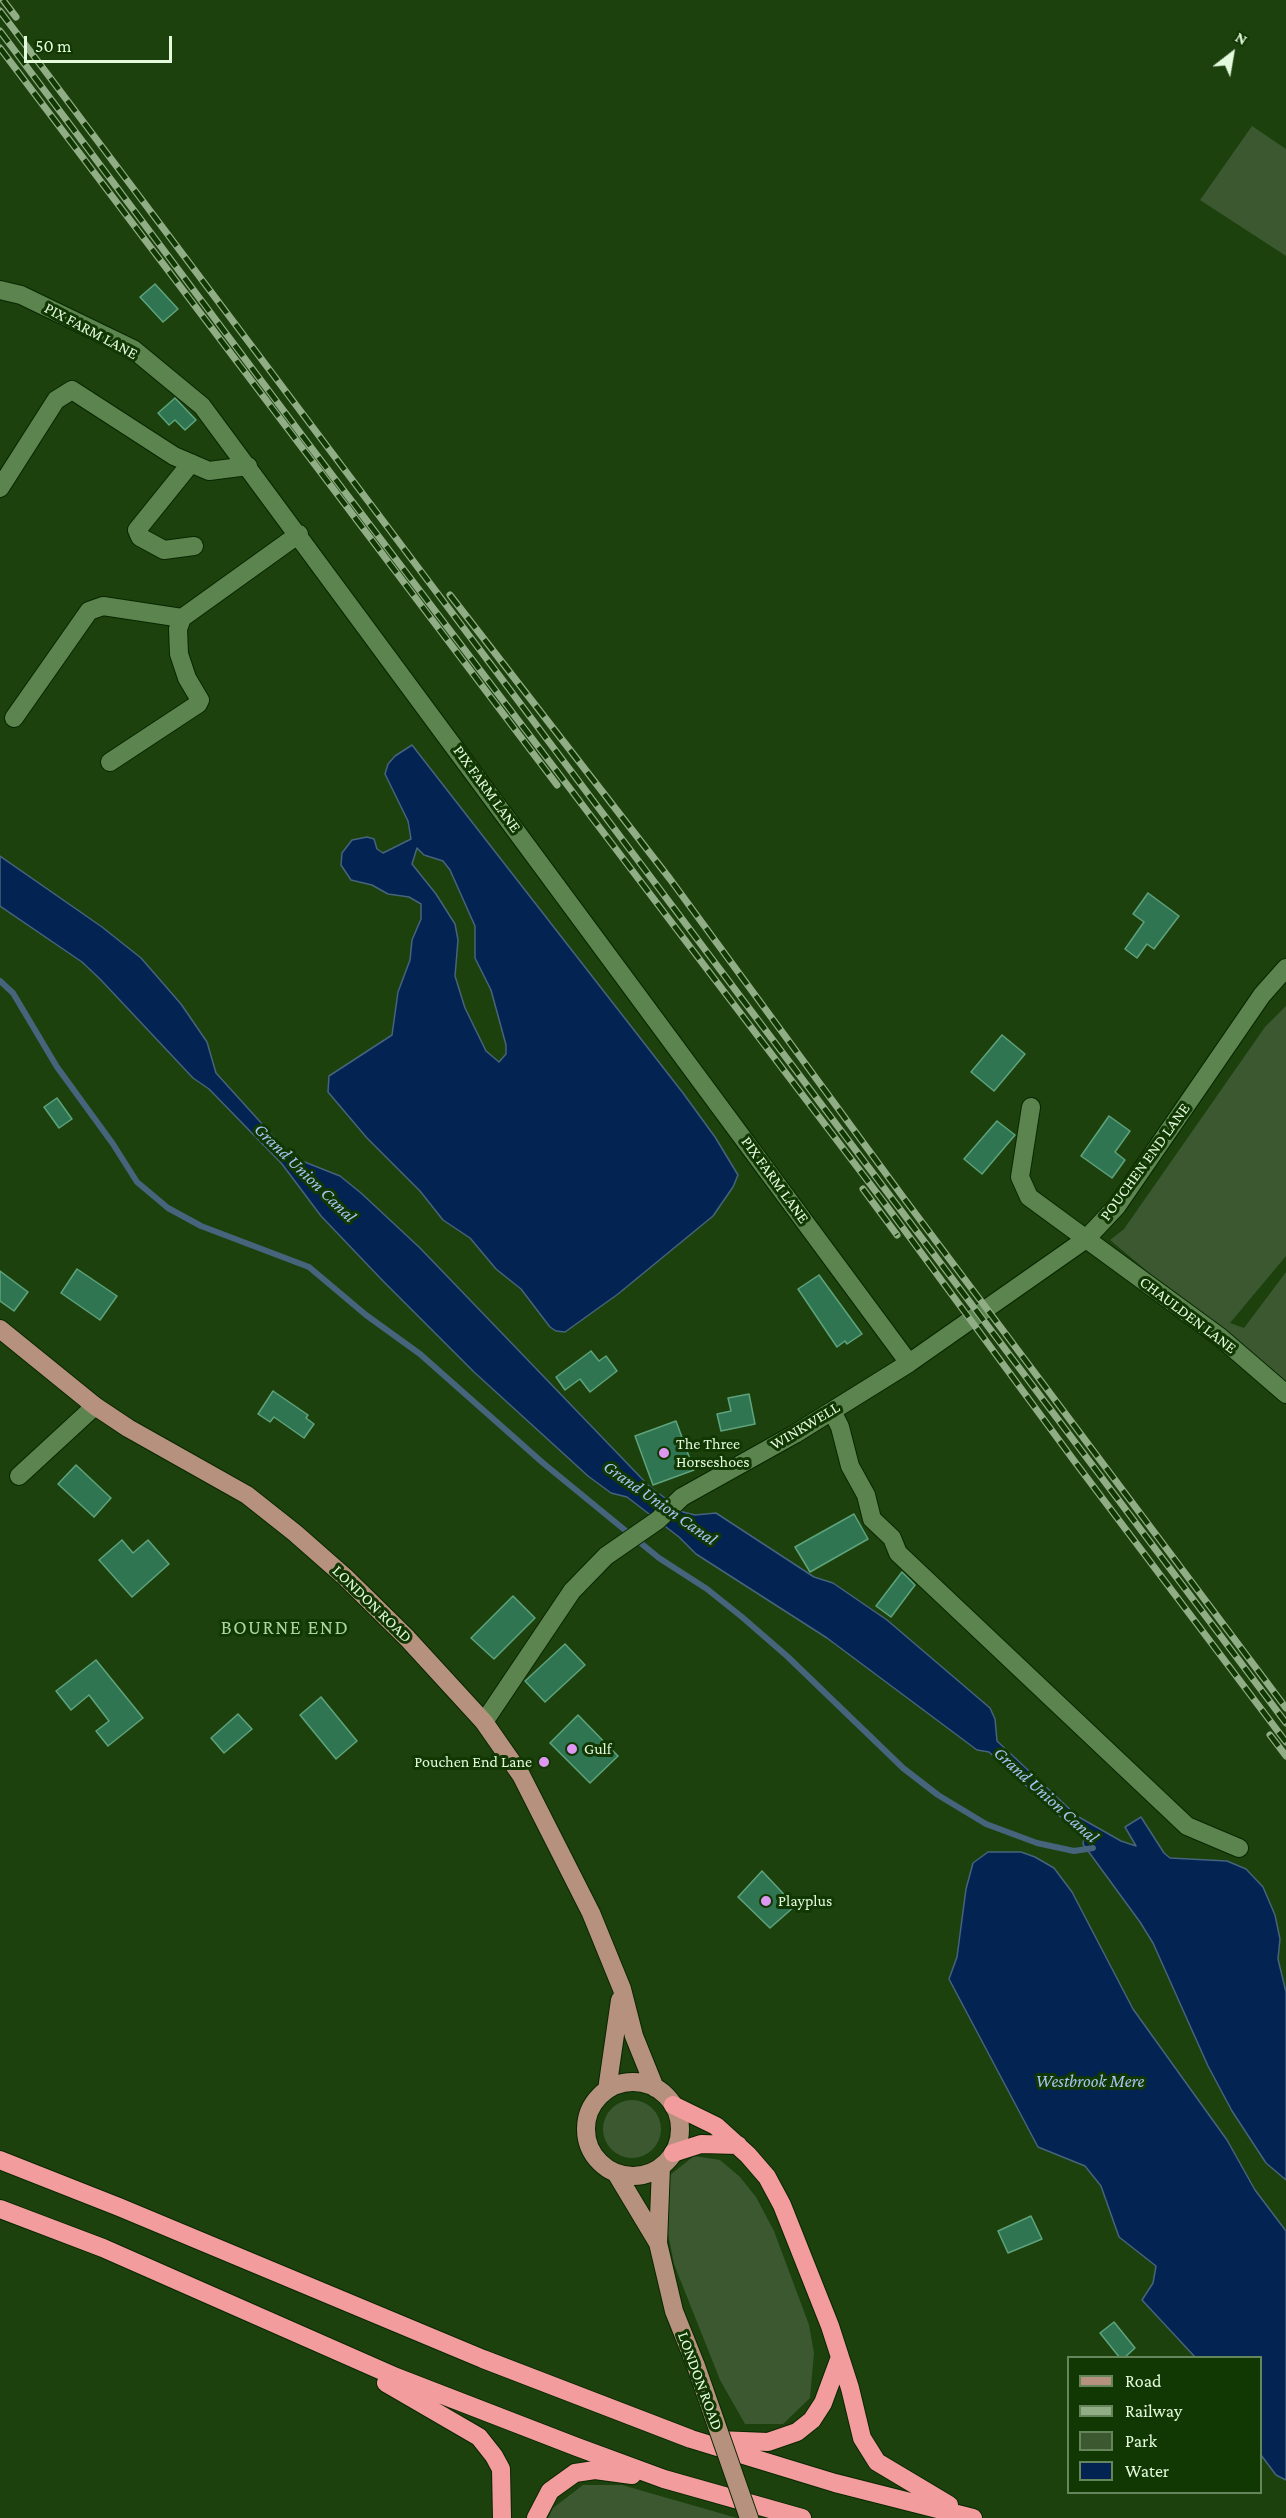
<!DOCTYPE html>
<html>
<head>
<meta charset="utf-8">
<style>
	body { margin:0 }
	#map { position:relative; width:1286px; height:2518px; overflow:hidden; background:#1c410d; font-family:"Crimson Pro",serif }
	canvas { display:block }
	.legend { position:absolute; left:1067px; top:2356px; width:195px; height:138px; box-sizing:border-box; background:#113702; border:2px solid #65855a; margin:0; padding:8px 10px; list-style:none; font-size:18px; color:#e3fadd }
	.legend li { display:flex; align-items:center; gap:12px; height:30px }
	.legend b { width:30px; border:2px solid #65855a }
	.north { position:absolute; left:1202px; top:24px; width:60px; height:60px; -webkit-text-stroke:4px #113702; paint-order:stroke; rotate:31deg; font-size:16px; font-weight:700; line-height:24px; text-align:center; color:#e3fadd }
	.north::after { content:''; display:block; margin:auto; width:21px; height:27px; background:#e3fadd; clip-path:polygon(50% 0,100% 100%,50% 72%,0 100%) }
	.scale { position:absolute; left:24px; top:36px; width:148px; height:27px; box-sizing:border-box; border:3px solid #e3fadd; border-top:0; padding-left:8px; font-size:18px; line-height:21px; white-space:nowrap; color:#e3fadd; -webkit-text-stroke:4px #113702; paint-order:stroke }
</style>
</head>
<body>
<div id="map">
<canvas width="1286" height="2518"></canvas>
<ul class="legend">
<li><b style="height:8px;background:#b6927e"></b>Road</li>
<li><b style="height:8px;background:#90ad86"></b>Railway</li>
<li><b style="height:16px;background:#3b5831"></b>Park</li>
<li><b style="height:16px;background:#032353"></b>Water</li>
</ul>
<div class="north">N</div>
<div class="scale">50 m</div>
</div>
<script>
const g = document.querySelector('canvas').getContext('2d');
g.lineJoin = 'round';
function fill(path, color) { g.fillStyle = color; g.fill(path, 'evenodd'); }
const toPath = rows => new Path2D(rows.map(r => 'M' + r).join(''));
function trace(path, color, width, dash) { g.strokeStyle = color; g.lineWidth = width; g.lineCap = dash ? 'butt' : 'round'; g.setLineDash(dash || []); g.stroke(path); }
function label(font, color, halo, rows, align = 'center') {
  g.font = font + ' "Crimson Pro",serif'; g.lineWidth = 6; g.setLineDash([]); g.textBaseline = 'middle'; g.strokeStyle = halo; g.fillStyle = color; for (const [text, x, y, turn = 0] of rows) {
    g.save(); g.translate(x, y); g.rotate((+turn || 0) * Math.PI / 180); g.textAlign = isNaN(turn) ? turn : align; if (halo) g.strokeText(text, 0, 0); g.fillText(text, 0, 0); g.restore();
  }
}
fill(toPath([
	[1252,126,1286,149,1286,256,1200,200],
	[1286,1006,1286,1256,1230,1323,1244,1328,1286,1272,1286,1388,1110,1240,1124,1229,1265,1027],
	'603 2129a29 29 0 1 1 58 0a29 29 0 1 1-58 0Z',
	[694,2156,720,2160,740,2177,756,2197,774,2231,809,2325,814,2353,810,2398,783,2424,745,2424,720,2380,674,2264,663,2208,670,2175],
	[583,2485,622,2485,737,2518,548,2518,553,2508]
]), '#3b5831');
const water = toPath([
	[412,745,683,1093,715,1137,738,1175,733,1187,713,1216,618,1294,565,1332,556,1331,550,1327,521,1289,496,1269,470,1238,443,1220,420,1191,367,1138,328,1092,329,1076,392,1035,398,992,410,960,412,940,421,919,421,904,409,897,388,894,372,885,351,880,341,865,342,853,352,840,367,837,374,839,377,849,383,853,411,839,408,821,385,774,388,764,395,756,412,745],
	[417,848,424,855,443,861,450,870,475,926,475,958,491,990,506,1045,506,1054,499,1062,486,1051,465,1008,455,976,458,940,455,924,436,894,412,864,417,848],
	[0,856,102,927,141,958,181,1004,207,1042,216,1073,292,1157,340,1176,361,1193,420,1248,648,1485,683,1512,695,1515,716,1513,814,1577,833,1583,887,1620,990,1708,995,1719,997,1741,1077,1816,1121,1841,1136,1846,1125,1827,1141,1817,1164,1853,1170,1858,1227,1861,1246,1869,1263,1887,1275,1915,1280,1939,1278,1959,1286,1992,1286,2180,1266,2163,1232,2111,1208,2066,1153,1943,1140,1922,1083,1844,1084,1838,989,1752,977,1750,827,1638,696,1554,679,1537,627,1497,611,1493,588,1476,474,1372,383,1281,321,1216,282,1164,209,1089,193,1078,100,979,82,962,0,906,0,856],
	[988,1852,1021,1852,1035,1857,1054,1868,1072,1892,1133,2009,1227,2140,1255,2190,1286,2231,1286,2480,1276,2475,1261,2455,1260,2358,1195,2357,1142,2300,1153,2283,1156,2266,1119,2237,1101,2186,1085,2166,1038,2147,949,1979,957,1957,966,1889,973,1863,988,1852]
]);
fill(water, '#032353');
trace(water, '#46647c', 1.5);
trace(toPath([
	[0,981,13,993,57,1067,113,1144,137,1182,168,1208,201,1226,309,1267,366,1315,420,1354,543,1463,659,1558,707,1589,742,1617,788,1657,903,1768,938,1795,986,1824,1037,1843,1074,1851,1093,1848]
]), '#46647c', 6);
const building = toPath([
	[155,284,178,309,163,322,140,297,155,284],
	[175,398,196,420,185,430,175,420,169,425,158,413,175,398],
	[1148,893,1179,916,1154,949,1147,944,1137,958,1125,949,1144,922,1133,914,1148,893],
	[1002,1035,1025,1054,994,1091,971,1072,1002,1035],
	[57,1098,72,1119,59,1128,44,1107,57,1098],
	[1109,1116,1130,1131,1115,1152,1125,1160,1112,1178,1081,1156,1109,1116],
	[997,1121,1015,1135,982,1174,964,1159,997,1121],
	[77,1269,117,1296,100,1320,61,1293,77,1269],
	[0,1271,28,1292,14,1311,0,1301,0,1271],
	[819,1275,862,1334,847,1344,845,1341,837,1347,798,1289,819,1275],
	[591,1351,599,1361,606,1356,617,1371,590,1392,580,1379,565,1390,556,1377,591,1351],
	[273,1391,308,1415,306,1418,314,1424,304,1438,274,1417,270,1422,258,1414,273,1391],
	[749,1394,755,1424,721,1431,717,1414,731,1411,728,1398,749,1394],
	[676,1421,694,1470,653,1485,635,1436,676,1421],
	[76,1465,111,1498,94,1517,58,1484,76,1465],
	[854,1514,868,1539,810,1572,795,1547,854,1514],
	[122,1540,133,1553,148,1540,169,1564,132,1597,99,1560,122,1540],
	[902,1572,915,1585,891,1617,876,1606,902,1572],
	[513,1596,535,1618,494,1659,471,1638,513,1596],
	[565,1644,585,1665,545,1702,525,1681,565,1644],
	[96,1660,143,1718,108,1746,96,1731,109,1721,89,1695,71,1710,56,1691,96,1660],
	[321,1697,357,1741,336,1759,300,1715,321,1697],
	[238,1714,252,1729,224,1753,211,1738,238,1714],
	[578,1715,618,1756,590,1783,550,1743,578,1715],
	[762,1871,795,1906,770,1928,738,1897,762,1871],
	[1031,2216,1042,2239,1008,2253,998,2231,1031,2216],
	[1114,2322,1135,2348,1124,2358,1120,2358,1100,2333,1114,2322]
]);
fill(building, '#307552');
trace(building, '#5fa37d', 1.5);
const minor = toPath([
	[0,290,21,295,133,349,202,406,909,1363],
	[191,463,137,530,140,537,164,550,194,546],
	[0,488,56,400,72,390,174,456,209,471,248,466],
	[14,718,89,611,103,606,182,618],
	[110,762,198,704,200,700,187,678,179,654,178,629,182,618,299,534],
	[1031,1107,1020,1177,1029,1197,1220,1337,1286,1394],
	[832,1411,840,1427,850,1466,866,1495,872,1519,892,1538,898,1553,1187,1826,1239,1848],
	[19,1476,95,1406],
	[484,1722,572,1591,606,1556,658,1520,682,1497,795,1434,909,1363,1086,1239,1117,1206,1262,995,1286,968]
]);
const major = toPath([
	[0,1329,95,1406,128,1428,247,1495,295,1533,345,1577,407,1638,484,1722,521,1775,591,1913,622,1989,634,2036,655,2088],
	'586 2129a47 47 0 1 1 94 0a47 47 0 1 1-94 0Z',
	[607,2090,620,2000],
	[661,2167,658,2243,674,2311,696,2366],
	[616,2173,658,2243]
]);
const highway = toPath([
	[673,2105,716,2126,748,2155,767,2177,782,2205,830,2326,850,2388,862,2438,877,2462,949,2505],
	[673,2153,701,2144,738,2145],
	[0,2160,119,2207,483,2359,691,2439,835,2483,973,2518],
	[0,2209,103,2248,396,2377,577,2447,664,2479,802,2518],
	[386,2383,479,2437,494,2456,501,2469,502,2518],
	[718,2440,768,2442,797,2432,812,2420,823,2403,840,2357],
	[536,2518,550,2491,575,2473,595,2470,632,2475]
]);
trace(minor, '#092601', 20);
trace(major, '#092601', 20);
trace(highway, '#092601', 20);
trace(minor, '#5b844f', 18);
trace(major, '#b6927e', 18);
trace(highway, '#f29c9e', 18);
const rail = toPath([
	[3,0,16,17],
	[0,11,1286,1723],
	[0,31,310,446,886,1205,1075,1462,1286,1742],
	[0,48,557,785],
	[450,595,670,879,903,1197,1286,1708],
	[863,1189,897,1235],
	[1270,1735,1286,1756]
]);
trace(rail, '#90ad86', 7);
trace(rail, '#113702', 4.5, [14]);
const majorBridge = toPath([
	[696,2366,749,2518]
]);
trace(majorBridge, '#092601', 20, []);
trace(majorBridge, '#b6927e', 18);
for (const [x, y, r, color] of [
	[664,1453,6,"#de98f2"],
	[572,1749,6,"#de98f2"],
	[544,1762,6,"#de98f2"],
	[766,1901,6,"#de98f2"]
]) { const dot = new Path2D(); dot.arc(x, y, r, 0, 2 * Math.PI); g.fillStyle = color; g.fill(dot); trace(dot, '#113702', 2); }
label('16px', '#e3fadd', '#113702', [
	["PIX FARM LANE",91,331,28],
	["PIX FARM LANE",487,789,54],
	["POUCHEN END LANE",1145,1162,-54],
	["PIX FARM LANE",775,1180,54],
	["CHAULDEN LANE",1188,1315,37],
	["WINKWELL",805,1426,-31],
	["LONDON ROAD",372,1604,44],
	["LONDON ROAD",700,2381,70]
]);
label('16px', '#e3fadd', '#113702', [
	["The Three",676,1444],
	["Horseshoes",676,1462],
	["Gulf",584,1749],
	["Pouchen End Lane",532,1762,"right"],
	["Playplus",778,1901]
], 'left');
label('italic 18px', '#a5c4f3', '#113702', [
	["Grand Union Canal",305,1173,44],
	["Grand Union Canal",660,1503,35],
	["Grand Union Canal",1046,1795,42],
	["Westbrook Mere",1090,2081]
]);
g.letterSpacing = '1.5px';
label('20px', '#aad69d', '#113702', [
	["BOURNE END",285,1628]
]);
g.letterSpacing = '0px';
</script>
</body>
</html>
